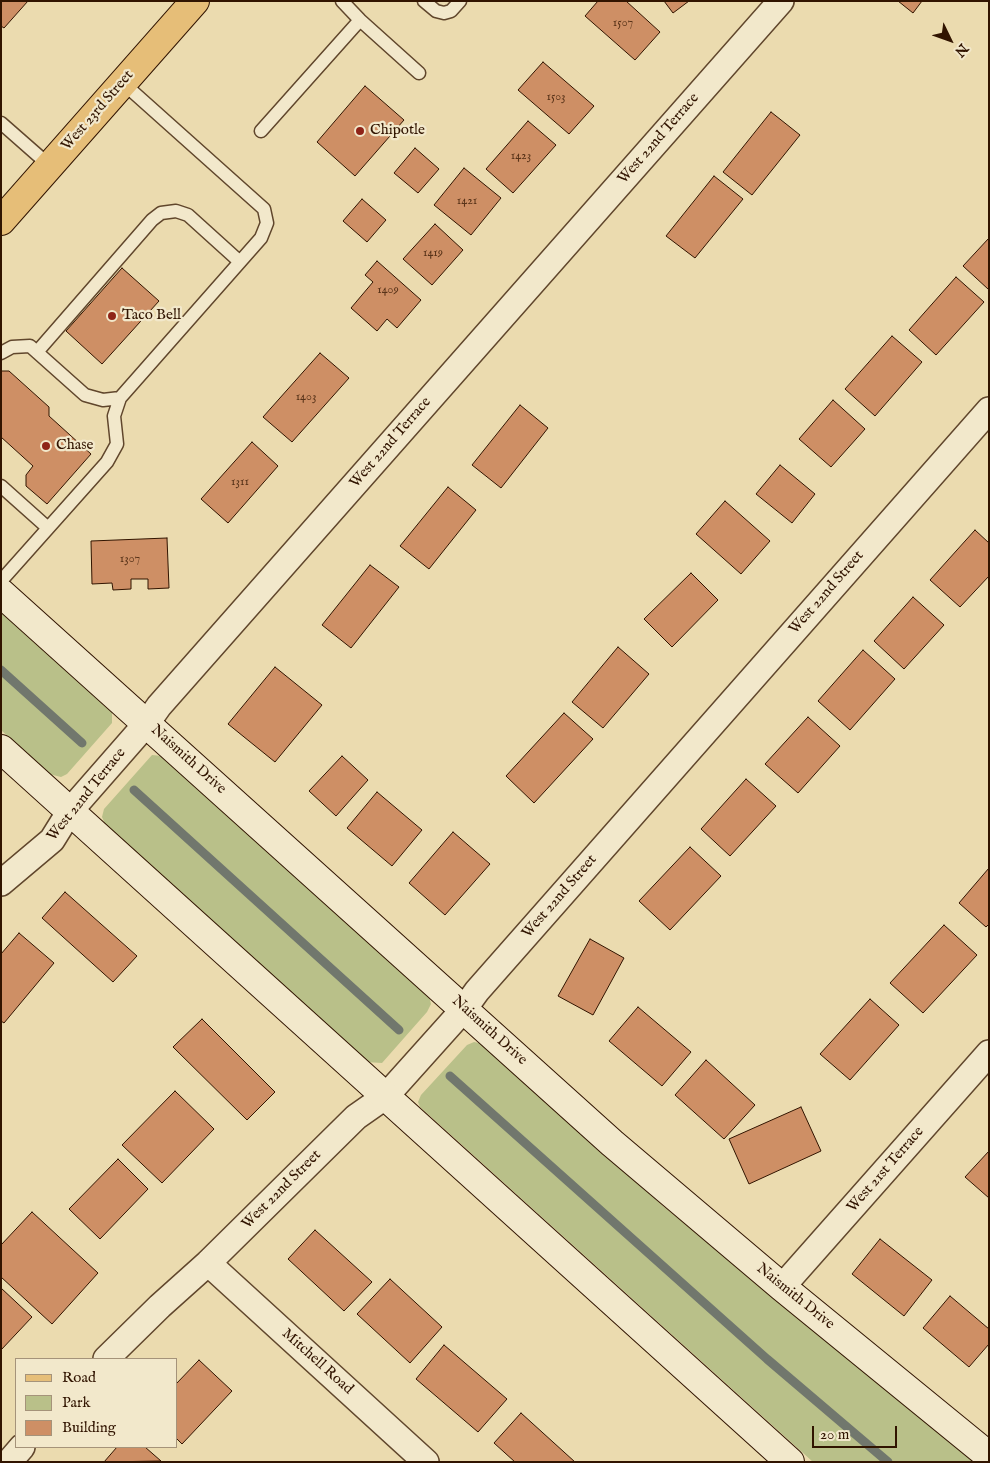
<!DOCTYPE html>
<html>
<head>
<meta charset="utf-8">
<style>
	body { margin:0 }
	#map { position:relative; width:990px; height:1463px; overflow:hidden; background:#ebdbaf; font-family:"IM FELL English",serif }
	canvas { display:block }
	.frame { position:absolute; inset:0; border:2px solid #311400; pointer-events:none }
	.legend { position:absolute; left:15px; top:1358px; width:162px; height:90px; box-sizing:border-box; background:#f2e8cb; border:1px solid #a5937a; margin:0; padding:6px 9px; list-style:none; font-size:15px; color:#311400 }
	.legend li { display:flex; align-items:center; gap:10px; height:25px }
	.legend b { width:25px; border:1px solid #a5937a }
	.north { position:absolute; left:925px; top:15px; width:50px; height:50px; -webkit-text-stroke:4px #f2e8cb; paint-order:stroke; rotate:132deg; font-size:14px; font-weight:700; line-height:20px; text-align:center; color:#311400 }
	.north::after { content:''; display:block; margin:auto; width:18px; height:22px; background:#311400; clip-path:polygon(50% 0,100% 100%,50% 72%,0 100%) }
	.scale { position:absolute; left:812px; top:1426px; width:85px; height:22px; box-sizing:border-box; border:2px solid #311400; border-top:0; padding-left:6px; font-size:15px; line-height:18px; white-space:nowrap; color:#311400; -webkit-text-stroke:4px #f2e8cb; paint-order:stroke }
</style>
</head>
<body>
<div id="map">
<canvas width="990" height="1463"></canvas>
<div class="frame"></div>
<ul class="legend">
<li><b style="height:6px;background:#e6be78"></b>Road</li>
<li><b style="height:14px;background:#b9c089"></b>Park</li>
<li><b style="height:14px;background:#ce8f65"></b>Building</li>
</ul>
<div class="north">N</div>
<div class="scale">20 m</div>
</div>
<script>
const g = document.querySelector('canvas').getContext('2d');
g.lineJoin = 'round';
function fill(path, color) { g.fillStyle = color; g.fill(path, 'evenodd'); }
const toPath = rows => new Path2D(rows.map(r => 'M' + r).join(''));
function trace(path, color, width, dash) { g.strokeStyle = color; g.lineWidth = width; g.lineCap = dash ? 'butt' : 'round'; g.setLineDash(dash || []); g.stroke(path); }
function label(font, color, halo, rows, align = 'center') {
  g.font = font + ' "IM FELL English",serif'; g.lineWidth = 4.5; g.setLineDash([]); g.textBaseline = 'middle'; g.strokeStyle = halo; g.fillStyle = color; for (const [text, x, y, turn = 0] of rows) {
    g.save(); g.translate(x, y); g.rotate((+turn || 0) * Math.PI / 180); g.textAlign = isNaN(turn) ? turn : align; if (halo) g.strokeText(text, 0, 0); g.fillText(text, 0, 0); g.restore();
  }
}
fill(toPath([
	[1,612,112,712,112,723,67,774,61,777,49,774,1,730],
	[152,755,162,756,429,996,431,1004,427,1012,382,1063,366,1062,105,824,102,817,104,809],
	[474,1042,479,1043,485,1046,663,1206,976,1462,813,1462,420,1107,418,1102,421,1095,467,1045]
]), '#b9c089');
trace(toPath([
	[1,670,82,743],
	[134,790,399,1030],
	[450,1076,767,1359,888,1462]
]), '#71776d', 9);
const building = toPath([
	[1,1,28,1,4,28,1,26,1,1],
	[598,1,626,1,660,32,635,60,585,16,598,1],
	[664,1,689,1,673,13,664,1],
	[898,1,922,1,913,13,898,1],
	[543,62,594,106,569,134,518,90,543,62],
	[365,86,404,120,355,176,317,142,365,86],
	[771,112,800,135,752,195,723,172,771,112],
	[528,121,556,145,513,193,486,169,528,121],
	[415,148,439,169,418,193,394,173,415,148],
	[464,168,501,198,471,235,434,205,464,168],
	[714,176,743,199,695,258,666,236,714,176],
	[362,199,386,220,367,242,343,221,362,199],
	[435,224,463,250,432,285,403,259,435,224],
	[989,238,989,289,988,289,963,266,989,238],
	[377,261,421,300,397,328,387,319,377,331,351,308,373,282,365,275,377,261],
	[122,268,159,301,102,364,66,331,122,268],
	[956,277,984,302,936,355,909,330,956,277],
	[892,336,922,362,875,416,845,389,892,336],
	[320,353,349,378,292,442,263,417,320,353],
	[1,371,9,371,49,407,49,416,91,454,47,504,26,486,26,475,33,466,1,437,1,371],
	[833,400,865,429,831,467,799,439,833,400],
	[520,405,548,428,501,488,472,465,520,405],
	[252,442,278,466,228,523,201,499,252,442],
	[780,465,815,494,792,523,756,494,780,465],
	[448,487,476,510,429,569,400,546,448,487],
	[725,501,770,541,741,574,696,534,725,501],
	[975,530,989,543,989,576,960,607,930,580,975,530],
	[167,538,169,588,148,589,148,579,131,579,131,589,113,590,112,583,92,584,91,541,167,538],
	[370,565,399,587,351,648,322,625,370,565],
	[691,573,718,600,672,647,644,619,691,573],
	[913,597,944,625,904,669,874,641,913,597],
	[618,647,649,674,603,728,572,702,618,647],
	[863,650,895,679,850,730,818,701,863,650],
	[275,667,322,705,275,762,228,724,275,667],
	[564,713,593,739,534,803,506,776,564,713],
	[808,717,840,746,798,793,765,764,808,717],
	[342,756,368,780,336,816,309,791,342,756],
	[746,779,776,806,730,856,701,829,746,779],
	[377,792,422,830,392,866,347,828,377,792],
	[453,832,490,864,445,915,409,883,453,832],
	[690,847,721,876,670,930,639,901,690,847],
	[989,868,989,924,986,927,959,903,989,868],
	[65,892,137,956,113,982,42,918,65,892],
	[944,925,977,955,923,1013,890,983,944,925],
	[19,933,54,963,4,1023,1,1021,1,954,19,933],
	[590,939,624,958,593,1015,558,996,590,939],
	[870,999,899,1025,850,1080,820,1054,870,999],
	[638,1007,691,1052,662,1086,609,1041,638,1007],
	[202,1019,275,1092,247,1120,173,1047,202,1019],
	[706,1060,755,1105,724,1139,675,1095,706,1060],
	[175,1091,214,1129,162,1183,122,1145,175,1091],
	[801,1107,821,1151,749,1184,729,1139,801,1107],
	[989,1151,989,1198,965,1177,989,1151],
	[118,1159,148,1189,100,1239,69,1209,118,1159],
	[32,1212,98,1273,52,1324,1,1277,1,1245,32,1212],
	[315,1230,372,1282,344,1311,288,1259,315,1230],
	[880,1239,932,1280,904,1316,852,1274,880,1239],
	[390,1279,442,1327,410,1363,357,1314,390,1279],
	[1,1288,32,1317,1,1350,1,1288],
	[950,1296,989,1329,989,1344,969,1367,923,1328,950,1296],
	[444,1345,507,1399,478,1432,416,1379,444,1345],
	[199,1360,232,1391,182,1444,176,1438,176,1384,199,1360],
	[521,1413,575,1462,515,1462,494,1443,521,1413],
	[117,1447,145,1447,161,1461,104,1462,117,1447]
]);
fill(building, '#ce8f65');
trace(building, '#311400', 1);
const lane = toPath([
	[342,1,360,20,419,73],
	[424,1,436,11,444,13,451,11,460,1],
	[1,123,50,166],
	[261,131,360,20],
	[37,352,152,220,161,213,176,211,188,215,240,262],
	[1,353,12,347,30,346,85,395,103,400,120,398],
	[1,486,48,528],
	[1,581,107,462,117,444,114,416,120,398,261,238,267,223,264,209,123,83]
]);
const street = toPath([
	[1,883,52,840,70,811,147,723,159,706,781,1],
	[208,1263,426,1462],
	[782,1287,989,1053],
	[106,1359,160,1306,208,1263,356,1117,386,1096,464,1009,477,991,989,410],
	[9,1462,22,1447]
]);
const secondary = toPath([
	[1,593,612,1143,782,1287,989,1456],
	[1,749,790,1462]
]);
const primary = toPath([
	[1,221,195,1]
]);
trace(lane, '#60462c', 15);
trace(street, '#60462c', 28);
trace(secondary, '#311400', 30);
trace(primary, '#311400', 30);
trace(lane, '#f2e8cb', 12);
trace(street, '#f2e8cb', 25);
trace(secondary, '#f2e8cb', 28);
trace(primary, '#e6be78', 28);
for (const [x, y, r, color] of [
	[360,131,5,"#8f2418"],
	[112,316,5,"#8f2418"],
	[46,446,5,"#8f2418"]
]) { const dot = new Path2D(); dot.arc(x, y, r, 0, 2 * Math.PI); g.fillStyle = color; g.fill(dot); trace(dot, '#f2e8cb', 2); }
label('12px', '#583319', null, [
	["1507",623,24],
	["1503",556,98],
	["1423",521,157],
	["1421",467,202],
	["1419",433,254],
	["1409",388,291],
	["1403",306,398],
	["1311",240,483],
	["1307",130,560]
]);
label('15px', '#311400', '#f2e8cb', [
	["West 23rd Street",98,111,-49],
	["West 22nd Terrace",659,139,-49],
	["West 22nd Terrace",391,443,-49],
	["West 22nd Street",827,593,-49],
	["Naismith Drive",188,760,42],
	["West 22nd Terrace",87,795,-51],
	["West 22nd Street",560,897,-49],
	["Naismith Drive",489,1031,42],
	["West 21st Terrace",886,1170,-49],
	["West 22nd Street",282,1190,-45],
	["Naismith Drive",795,1297,39],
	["Mitchell Road",317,1362,42]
]);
label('15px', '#311400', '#f2e8cb', [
	["Chipotle",370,131],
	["Taco Bell",122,316],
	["Chase",56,446]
], 'left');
</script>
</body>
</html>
